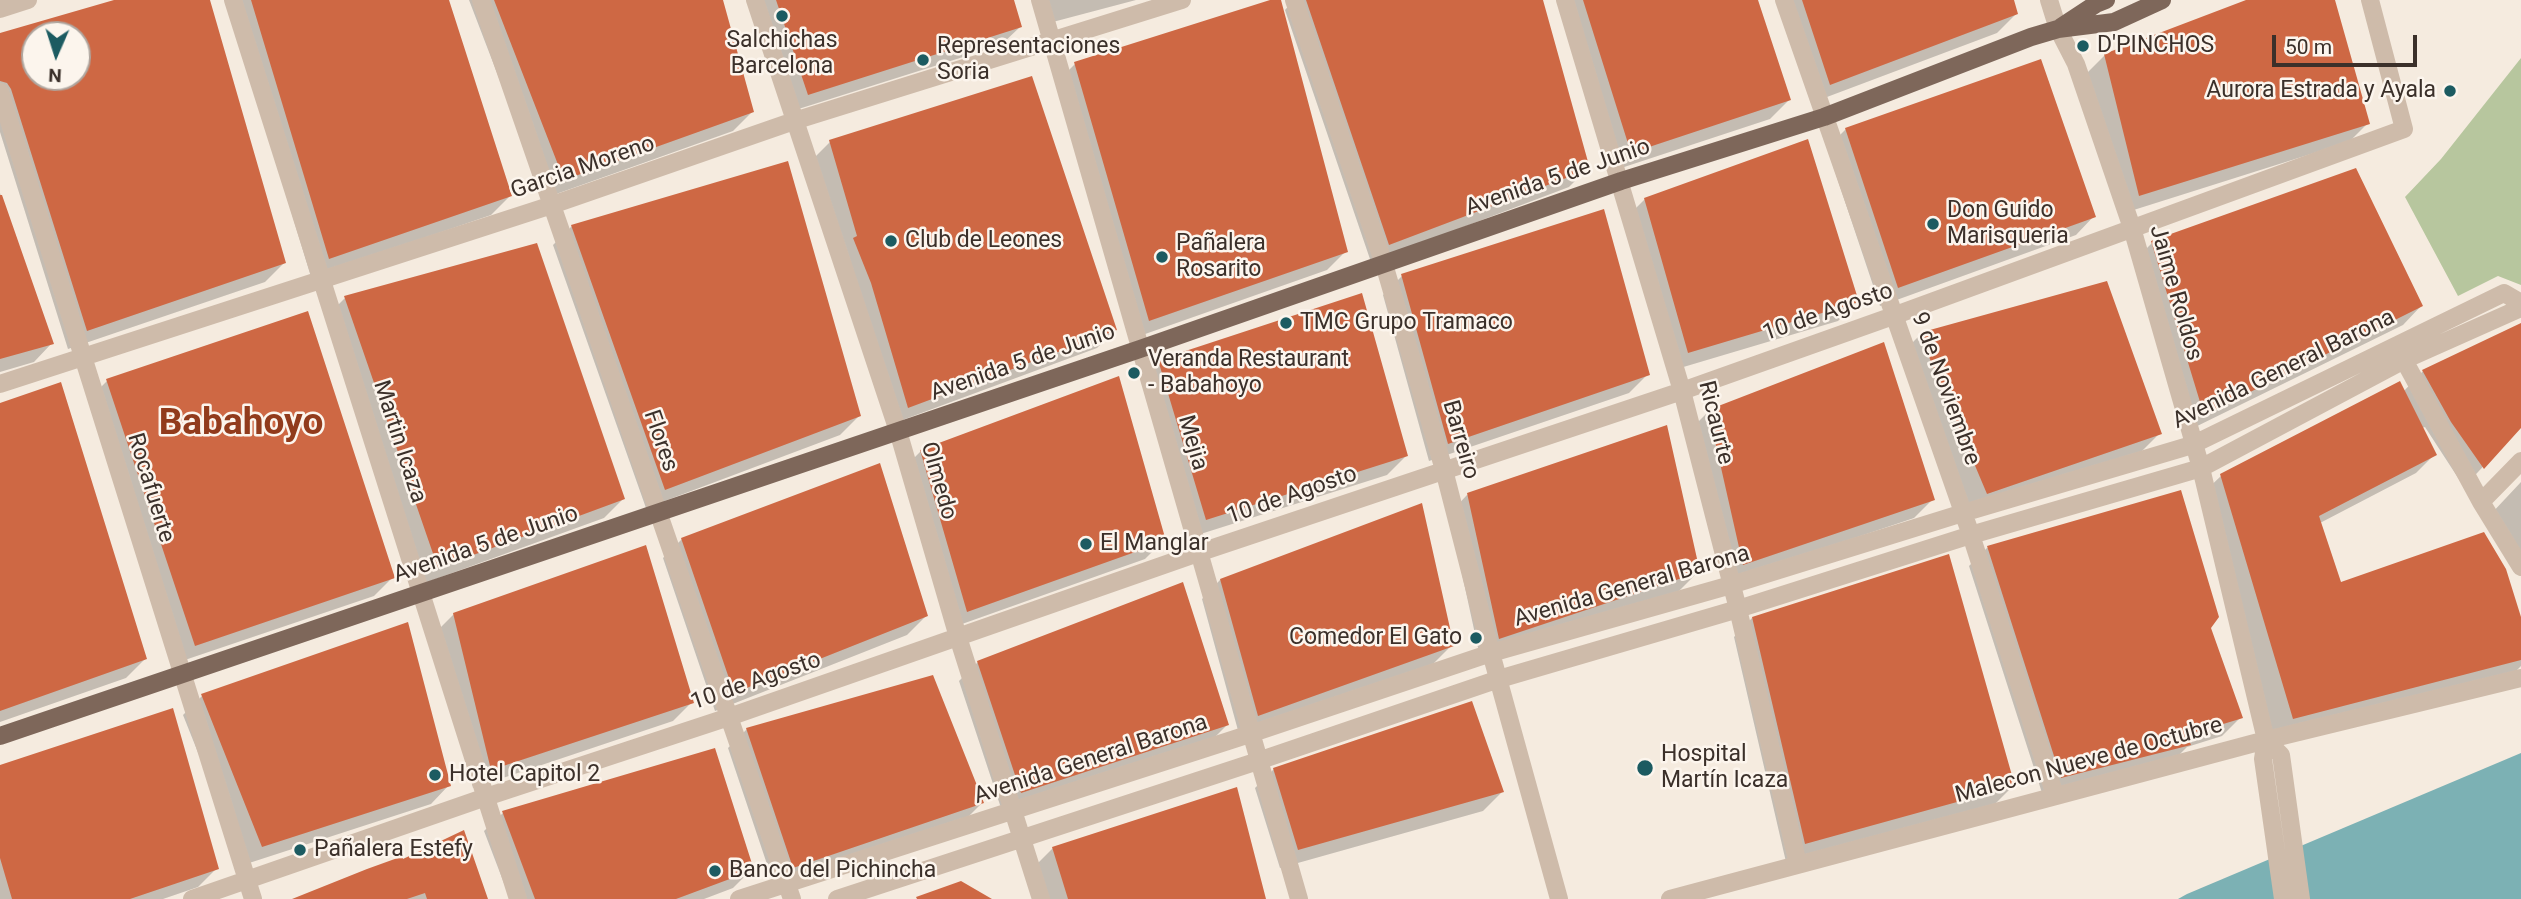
<!DOCTYPE html>
<html>
<head>
<meta charset="utf-8">
<style>
	body { margin:0 }
	#map { position:relative; width:2521px; height:899px; overflow:hidden; background:#f5ebdf; font-family:Roboto,sans-serif }
	canvas { display:block }
	.north { position:absolute; left:21px; top:21px; width:70px; height:70px; box-sizing:border-box; background:#fcf5ed; border:2px solid #afa69f; border-radius:50%; rotate:183deg; font-size:19px; font-weight:700; line-height:28px; text-align:center; color:#3b302a }
	.north::after { content:''; display:block; margin:auto; width:24px; height:32px; background:#1c5b61; clip-path:polygon(50% 0,100% 100%,50% 72%,0 100%) }
	.scale { position:absolute; left:2272px; top:35px; width:145px; height:32px; box-sizing:border-box; border:4px solid #3b302a; border-top:0; padding-left:9px; font-size:21px; line-height:24px; white-space:nowrap; color:#3b302a; -webkit-text-stroke:5px #fcf5ed; paint-order:stroke }
</style>
</head>
<body>
<div id="map">
<canvas width="2521" height="899"></canvas>
<div class="north">N</div>
<div class="scale">50 m</div>
</div>
<script>
const g = document.querySelector('canvas').getContext('2d');
g.lineJoin = 'round';
function fill(path, color) { g.fillStyle = color; g.fill(path, 'evenodd'); }
const toPath = rows => new Path2D(rows.map(r => 'M' + r).join(''));
function trace(path, color, width, dash) { g.strokeStyle = color; g.lineWidth = width; g.lineCap = dash ? 'butt' : 'round'; g.setLineDash(dash || []); g.stroke(path); }
function label(font, color, halo, rows, align = 'center') {
  g.font = font + ' Roboto,sans-serif'; g.lineWidth = 5; g.setLineDash([]); g.textBaseline = 'middle'; g.strokeStyle = halo; g.fillStyle = color; for (const [text, x, y, turn = 0] of rows) {
    g.save(); g.translate(x, y); g.rotate((+turn || 0) * Math.PI / 180); g.textAlign = isNaN(turn) ? turn : align; if (halo) g.strokeText(text, 0, 0); g.fillText(text, 0, 0); g.restore();
  }
}
fill(toPath([
	[2521,58,2521,285,2498,276,2458,296,2405,197,2441,159]
]), '#b7c69e');
fill(toPath([
	[2521,753,2521,899,2178,899,2187,894]
]), '#7cb1b4');
fill(toPath([
	[120,0,208,0,284,263,265,282,68,349,0,132,0,34],
	[35,35,77,35,77,77,35,77],
	[227,0,447,0,510,196,491,215,311,277],
	[469,0,721,0,752,112,733,131,545,198],
	[751,0,1012,0,1020,27,1001,45,789,112],
	[1042,0,1136,0,1049,23],
	[1279,0,1346,251,1327,270,1131,339,1056,83,1075,64],
	[1294,0,1541,0,1588,168,1569,187,1371,262,1285,10],
	[1559,0,1756,0,1789,100,1770,119,1612,171],
	[1778,0,2013,0,2016,14,1997,33,1811,103],
	[2251,0,2333,0,2368,123,2349,142,2121,214,2086,74,2105,55],
	[1846,129,2094,216,2076,235,1880,306,1827,148],
	[830,142,1115,330,1097,348,889,425,812,160],
	[0,193,52,343,34,362,0,372],
	[1645,199,1857,302,1838,321,1670,371,1626,218],
	[572,226,859,416,840,435,646,508,553,245],
	[2152,243,2421,306,2403,325,2185,432,2134,261],
	[1402,276,1648,374,1629,393,1429,461,1383,295],
	[345,298,623,499,604,518,419,585,326,317],
	[307,313,393,577,374,596,176,663,88,400,107,381],
	[2521,325,2521,426,2464,487,2425,427,2422,428,2435,454,2416,473,2320,523,2340,584,2521,623,2521,666,2512,675,2274,737,2202,494,2221,476,2403,392,2423,371],
	[1920,335,2160,433,2141,452,1968,512,1901,354],
	[1159,361,1406,456,1387,475,1188,538,1141,380],
	[0,405,145,659,126,678,0,722],
	[1709,411,1933,499,1914,518,1724,582,1690,430],
	[921,451,1164,540,1145,559,948,629,902,470],
	[2521,482,2521,557,2490,515],
	[2180,493,2209,628,2241,717,2222,736,2187,747,2170,764,2043,796,1969,566,1987,548],
	[1467,495,1698,572,1679,591,1480,657,1449,514],
	[682,539,926,616,907,635,715,711,663,558],
	[1220,580,1452,645,1433,664,1239,734,1202,599],
	[454,614,692,702,673,721,473,788,435,633],
	[1752,618,2013,786,1994,805,1786,862,1734,637],
	[978,662,1227,725,1208,744,1002,811,959,681],
	[202,696,449,785,431,804,243,865,183,715],
	[747,729,982,803,963,822,774,885,728,748],
	[0,767,217,868,198,887,163,899,0,899],
	[1274,769,1502,792,1483,811,1280,868,1255,788],
	[503,813,752,869,733,888,704,899,510,899,484,831],
	[1053,848,1264,899,1044,899,1034,867],
	[401,859,486,899,294,899]
]), '#0003');
fill(toPath([
	[114,0,210,0,286,263,87,331,11,89,7,83,0,81,0,33],
	[35,35,77,35,77,77,35,77],
	[251,0,449,0,512,196,329,259],
	[494,0,723,0,754,112,564,180],
	[776,0,1014,0,1022,27,808,95],
	[1270,0,1281,0,1348,252,1149,321,1074,62],
	[1306,0,1543,0,1590,169,1389,245],
	[1583,0,1758,0,1791,100,1631,153],
	[1802,0,2014,0,2018,14,1830,85],
	[2246,0,2335,0,2370,124,2139,196,2104,54],
	[2041,59,2096,217,1898,288,1845,128],
	[1032,76,1117,330,908,408,871,283,853,238,857,236,829,140],
	[1808,139,1859,302,1688,353,1644,198],
	[788,161,861,416,665,490,571,225],
	[2356,168,2423,306,2204,415,2151,241],
	[0,195,2,195,54,344,0,359],
	[1604,209,1650,375,1448,444,1401,274],
	[537,243,625,499,438,568,344,296],
	[2107,281,2162,434,1987,494,1919,333],
	[1362,293,1408,456,1206,520,1158,360],
	[308,311,395,578,195,646,106,379],
	[2521,323,2521,428,2484,469,2451,422,2422,370],
	[1884,342,1935,500,1743,565,1708,410],
	[1119,376,1166,541,967,612,920,450],
	[2400,381,2437,455,2319,516,2341,582,2484,532,2506,569,2521,617,2521,660,2293,719,2220,474],
	[61,382,147,659,0,711,0,403],
	[1667,425,1700,572,1499,639,1467,493],
	[880,463,928,616,734,693,681,538],
	[2181,490,2219,617,2211,628,2243,718,2187,735,2191,745,2061,778,1987,546],
	[1422,503,1454,646,1258,716,1220,579],
	[646,545,694,703,491,770,453,613],
	[1949,554,2015,786,1805,844,1752,617],
	[1183,582,1229,725,1021,793,977,661],
	[408,622,451,786,262,847,201,694],
	[933,675,984,803,793,868,746,728],
	[1472,701,1504,792,1298,850,1273,768],
	[173,708,219,869,130,899,12,899,0,858,0,765],
	[715,748,754,870,676,899,535,899,502,811],
	[1237,787,1266,899,1068,899,1052,847],
	[464,830,488,899,427,899,425,893,407,899,292,899,367,869,403,856,403,859],
	[961,881,992,899,917,899,916,897]
]), '#ce6844');
trace(toPath([
	[233,0,518,899],
	[481,0,792,899],
	[755,0,898,431,958,637,1041,899],
	[1040,0,1299,899],
	[1294,0,1384,264,1444,470,1491,653,1559,899],
	[1565,0,1682,391,1738,609,1798,864],
	[1784,0,1971,535,2055,795],
	[2049,0,2058,29,2076,64,2132,228,2201,468,2266,740,2263,759,2283,899],
	[0,9,28,0],
	[0,92,253,899],
	[2404,360,2481,502,2521,567],
	[0,384,552,205,794,121,1182,0],
	[2481,502,2521,461],
	[2266,740,2281,755,2301,899],
	[192,899,486,797,729,717,1198,553,1682,391,1893,316,2404,129,2370,0],
	[739,899,1250,734,1491,653,1731,585,1963,513,2192,445,2504,293,2521,303],
	[837,899,1258,761,1499,679,1738,609,1971,535,2201,468,2404,360,2521,308],
	[1670,899,2266,740,2521,678]
]), '#cebbaa', 18);
trace(toPath([
	[2061,27,2096,4,2106,0],
	[0,736,1140,349,1621,181,1824,117,2031,37,2058,29,2114,22,2162,0]
]), '#7e675a', 18);
for (const [x, y, r, color] of [
	[782,16,7,"#1c5b61"],
	[2083,46,7,"#1c5b61"],
	[923,60,7,"#1c5b61"],
	[2450,91,7,"#1c5b61"],
	[1933,224,7,"#1c5b61"],
	[891,241,7,"#1c5b61"],
	[1162,257,7,"#1c5b61"],
	[1286,323,7,"#1c5b61"],
	[1134,373,7,"#1c5b61"],
	[1086,544,7,"#1c5b61"],
	[1476,638,7,"#1c5b61"],
	[1645,768,9,"#1c5b61"],
	[435,775,7,"#1c5b61"],
	[300,850,7,"#1c5b61"],
	[715,871,7,"#1c5b61"]
]) { const dot = new Path2D(); dot.arc(x, y, r, 0, 2 * Math.PI); g.fillStyle = color; g.fill(dot); trace(dot, '#fcf5ed', 2.5); }
label('23px', '#3b302a', '#fcf5ed', [
	["Salchichas",782,41,"center"],
	["Barcelona",782,67,"center"],
	["D'PINCHOS",2097,46],
	["Representaciones",937,47],
	["Soria",937,73],
	["Aurora Estrada y Ayala",2436,91,"right"],
	["Don Guido",1947,211],
	["Marisqueria",1947,237],
	["Club de Leones",905,241],
	["Pañalera",1176,244],
	["Rosarito",1176,270],
	["TMC Grupo Tramaco",1300,323],
	["Veranda Restaurant",1148,360],
	["- Babahoyo",1148,386],
	["El Manglar",1100,544],
	["Comedor El Gato",1462,638,"right"],
	["Hospital",1661,755],
	["Martín Icaza",1661,781],
	["Hotel Capitol 2",449,775],
	["Pañalera Estefy",314,850],
	["Banco del Pichincha",729,871]
], 'left');
label('23px', '#3b302a', '#fcf5ed', [
	["Garcia Moreno",583,168,-19],
	["Avenida 5 de Junio",1558,178,-19],
	["Jaime Roldos",2175,293,74],
	["10 de Agosto",1828,313,-19],
	["Avenida 5 de Junio",1023,363,-19],
	["Avenida General Barona",2284,370,-26],
	["9 de Noviembre",1945,389,70],
	["Ricaurte",1715,423,76],
	["Barreiro",1460,440,74],
	["Flores",660,441,71],
	["Martin Icaza",399,442,72],
	["Mejia",1192,443,74],
	["Olmedo",938,481,74],
	["Rocafuerte",150,488,73],
	["10 de Agosto",1292,496,-19],
	["Avenida 5 de Junio",486,545,-19],
	["Avenida General Barona",1632,587,-16],
	["10 de Agosto",756,682,-19],
	["Avenida General Barona",1091,760,-18],
	["Malecon Nueve de Octubre",2089,761,-15]
]);
label('bold 37px', '#913b1c', '#fcf5ed', [
	["Babahoyo",241,425]
]);
</script>
</body>
</html>
